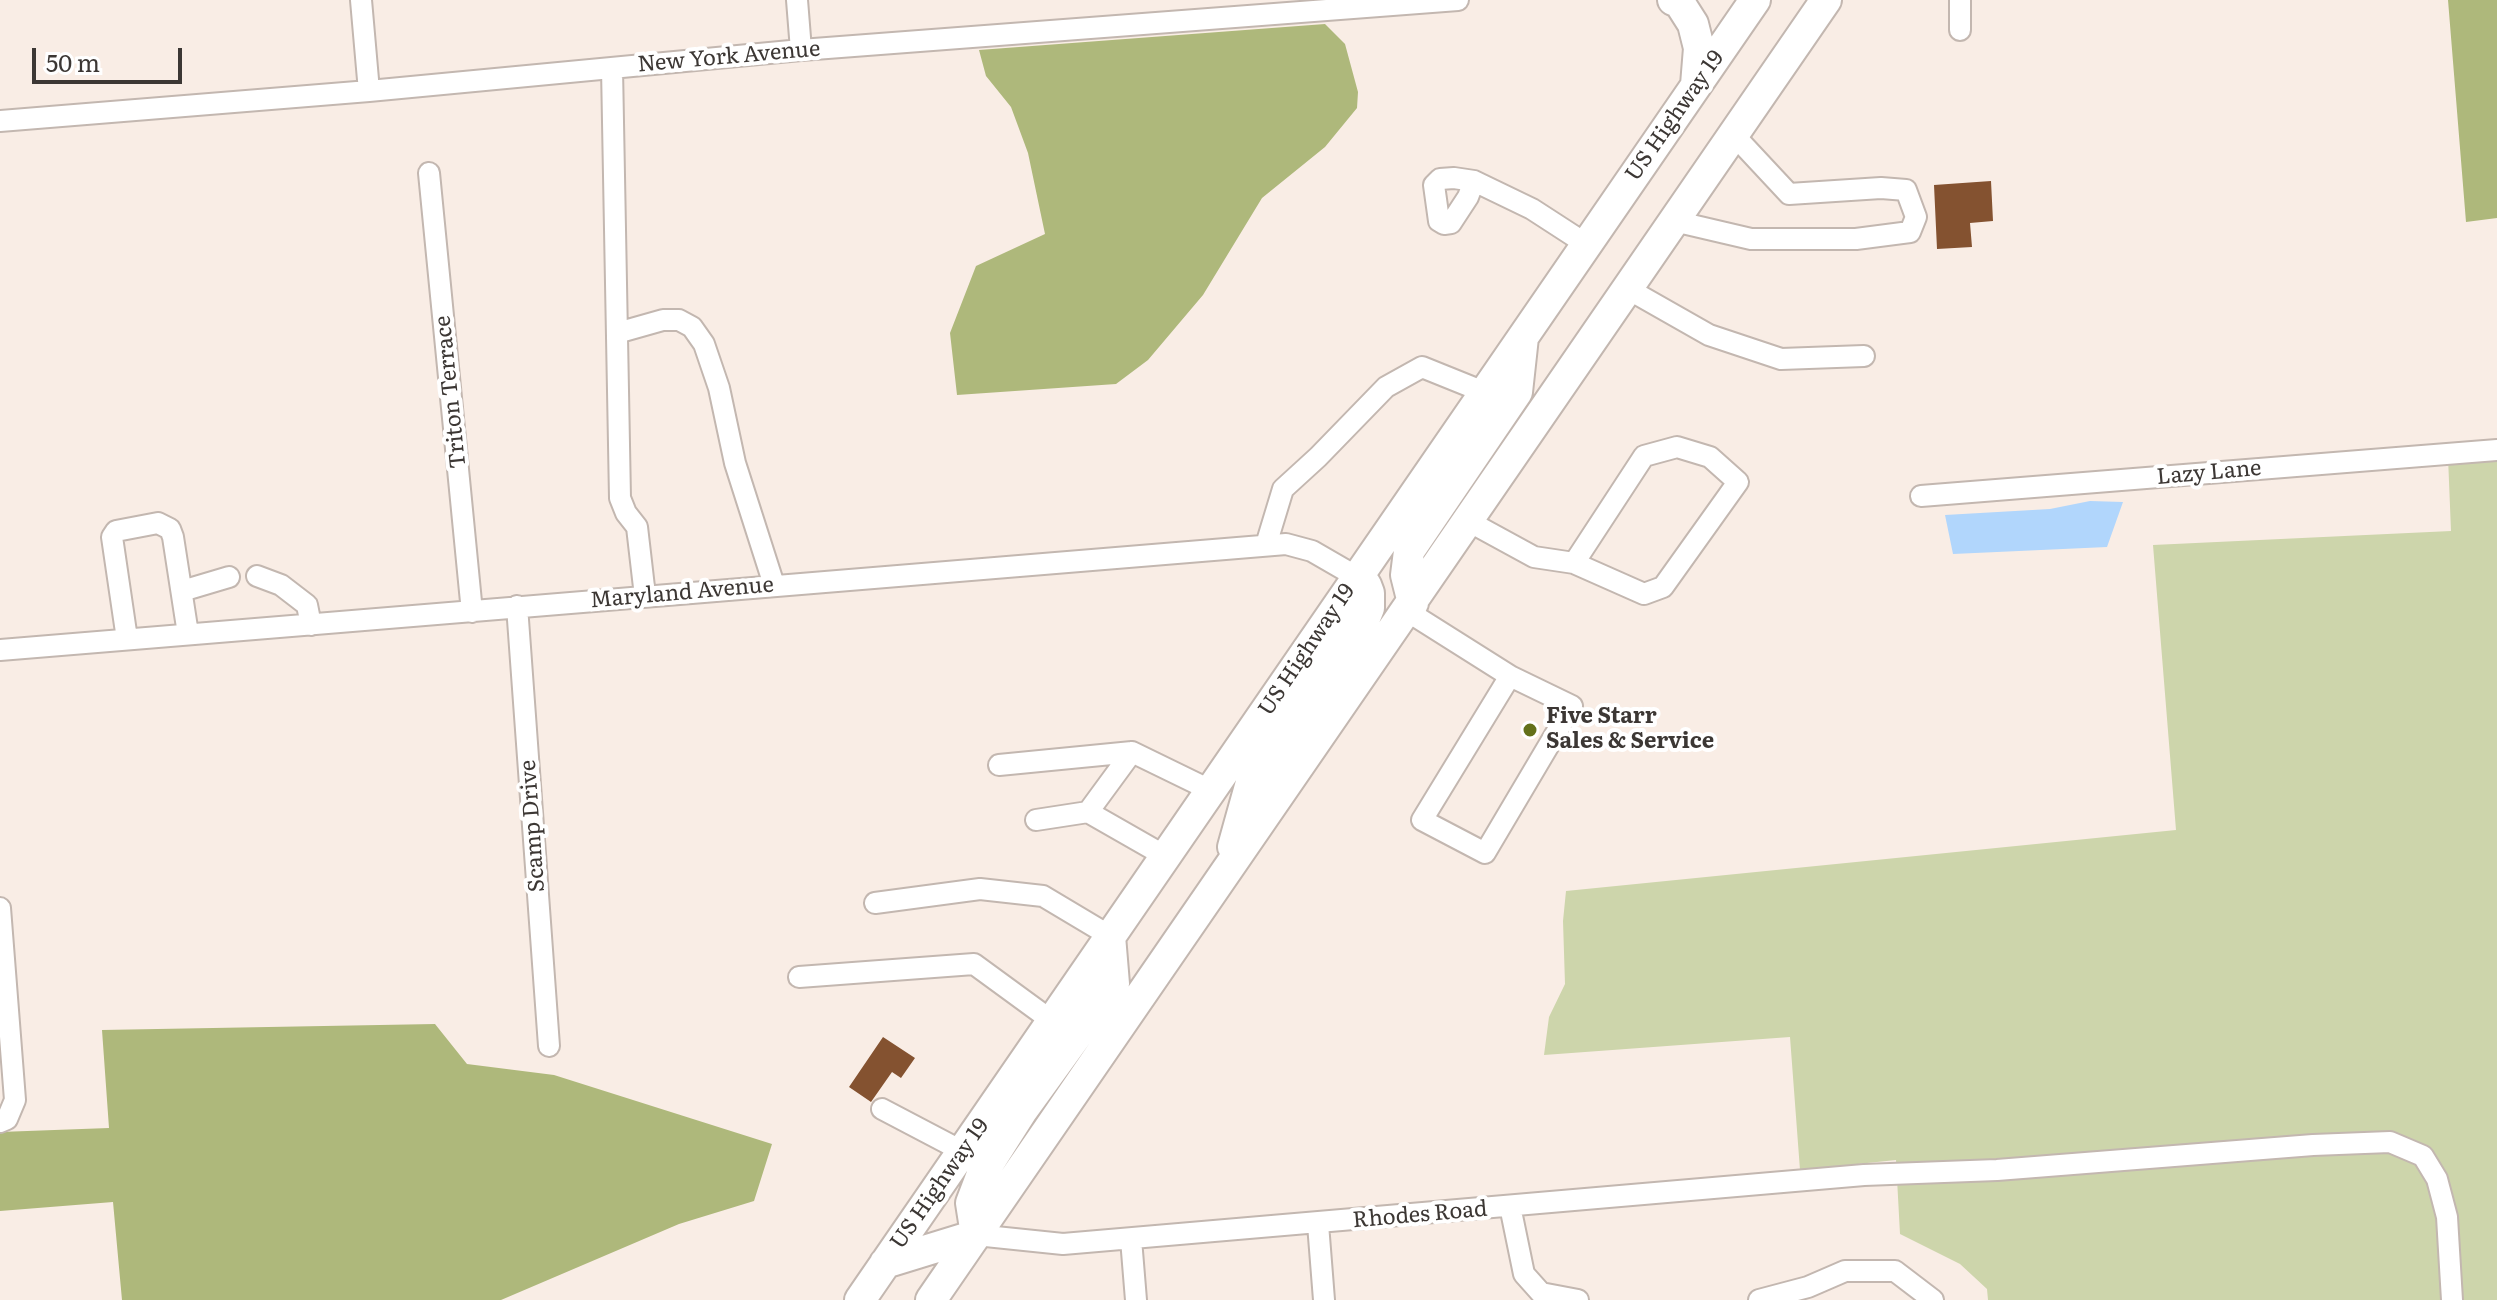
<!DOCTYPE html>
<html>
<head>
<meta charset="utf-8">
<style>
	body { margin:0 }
	#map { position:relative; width:2497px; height:1300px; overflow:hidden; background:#f9ede5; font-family:Literata,serif }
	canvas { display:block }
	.scale { position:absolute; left:32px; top:48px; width:150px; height:36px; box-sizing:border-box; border:4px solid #3c3734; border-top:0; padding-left:10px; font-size:24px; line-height:28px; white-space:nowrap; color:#3c3734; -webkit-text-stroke:6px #fff; paint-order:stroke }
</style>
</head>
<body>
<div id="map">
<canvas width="2497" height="1300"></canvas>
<div class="scale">50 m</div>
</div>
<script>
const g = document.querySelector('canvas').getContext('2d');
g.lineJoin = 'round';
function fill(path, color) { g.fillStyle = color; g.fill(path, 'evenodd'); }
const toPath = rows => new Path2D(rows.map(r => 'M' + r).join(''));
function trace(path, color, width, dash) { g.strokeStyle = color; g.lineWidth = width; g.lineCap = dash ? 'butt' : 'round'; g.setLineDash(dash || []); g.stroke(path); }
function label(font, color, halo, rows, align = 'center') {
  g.font = font + ' Literata,serif'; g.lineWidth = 8; g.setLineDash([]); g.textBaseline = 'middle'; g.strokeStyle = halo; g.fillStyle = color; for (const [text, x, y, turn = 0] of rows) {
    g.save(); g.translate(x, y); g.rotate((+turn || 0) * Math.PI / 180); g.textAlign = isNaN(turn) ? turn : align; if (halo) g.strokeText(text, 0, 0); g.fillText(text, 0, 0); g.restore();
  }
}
fill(toPath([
	[2497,454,2497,1300,1988,1300,1987,1289,1960,1264,1900,1234,1896,1160,1800,1170,1790,1037,1544,1055,1549,1017,1565,984,1563,921,1566,891,2176,830,2153,545,2451,531,2448,457]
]), '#cdd5ab');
fill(toPath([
	[2448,0,2497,0,2497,218,2466,222],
	[1325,24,1345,44,1358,92,1357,108,1325,147,1262,198,1203,295,1148,360,1116,384,957,395,950,333,976,266,1045,234,1028,153,1011,107,986,76,979,50],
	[435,1024,467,1064,554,1075,772,1144,754,1201,679,1224,501,1300,122,1300,113,1202,0,1211,0,1132,109,1128,102,1030]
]), '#aeb87b');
fill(toPath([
	[2090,501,2123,502,2107,547,1953,554,1945,515,2050,509]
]), '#b1d6fc');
fill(toPath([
	[1991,181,1993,221,1970,223,1972,247,1937,249,1934,185],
	[883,1037,915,1058,901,1078,892,1072,871,1102,849,1087]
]), '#845230');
const minor = toPath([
	[361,0,369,91],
	[797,0,801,50],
	[1960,0,1960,30],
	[612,68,620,498,626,513,637,527,645,596],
	[0,121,369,91,801,50,1458,0],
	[429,173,472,612],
	[1474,181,1468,197,1451,223,1444,224,1439,221,1434,185,1440,179,1454,178,1474,181,1532,209,1586,244],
	[1674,221,1751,239,1856,239,1910,232,1916,217,1906,190,1881,188,1789,194,1733,134],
	[1628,289,1709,335,1781,359,1864,356],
	[617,333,663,320,679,320,692,327,704,344,719,388,735,463,774,585],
	[1921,496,2497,450],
	[1468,521,1534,557,1574,563,1644,456,1677,447,1710,457,1738,482,1663,587,1644,594,1574,563],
	[1266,545,1283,489,1318,457,1386,387,1422,367,1484,392],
	[257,576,281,585,307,605,311,625],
	[182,591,229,577],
	[517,606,549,1046],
	[1407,611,1510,676,1422,820,1485,853,1572,706,1510,676],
	[127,639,112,537,116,531,158,523,170,529,173,537,188,634],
	[0,650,1286,544,1312,551,1357,577],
	[999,765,1132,752,1210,790],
	[1088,812,1132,752],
	[1036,820,1088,812,1165,856],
	[875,903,980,889,1043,896,1110,936],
	[0,908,15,1100,7,1119,0,1122],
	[799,977,974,964,1052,1021],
	[882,1109,962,1151],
	[1510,1206,1524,1274,1541,1293,1578,1300],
	[1318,1224,1324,1300],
	[976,1235,1063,1244,1864,1175,1997,1170,2313,1145,2390,1142,2423,1156,2437,1179,2447,1217,2452,1300],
	[1131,1239,1136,1300],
	[1759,1300,1808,1287,1845,1271,1895,1271,1933,1300]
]);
const highway = toPath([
	[1673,0,1679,2,1693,24,1699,48,1696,85],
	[1413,603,1406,575,1409,551,1517,392,1523,337],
	[1233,847,1250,786,1365,618,1369,608,1369,593,1366,585,1357,577],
	[976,1235,971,1203,982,1174,1022,1111,1114,984,1110,936],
	[885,1263,976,1235],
	[860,1300,1755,0],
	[931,1300,1826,0]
]);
trace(minor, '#c3b7b0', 24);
trace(highway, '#c3b7b0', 34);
trace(minor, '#fff', 20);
trace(highway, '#fff', 30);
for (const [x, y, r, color] of [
	[1530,730,8,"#63701a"]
]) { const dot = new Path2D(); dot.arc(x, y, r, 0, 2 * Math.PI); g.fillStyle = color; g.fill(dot); trace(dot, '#fff', 3); }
label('22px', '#3c3734', '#fff', [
	["New York Avenue",729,57,-5],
	["US Highway 19",1675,116,-55],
	["Triton Terrace",451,392,-96],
	["Lazy Lane",2209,473,-5],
	["Maryland Avenue",682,593,-5],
	["US Highway 19",1307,650,-56],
	["Scamp Drive",533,826,-94],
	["US Highway 19",940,1184,-55],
	["Rhodes Road",1420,1215,-5]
]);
label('bold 22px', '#3c3734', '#fff', [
	["Five Starr",1546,717],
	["Sales & Service",1546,742]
], 'left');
</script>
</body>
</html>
